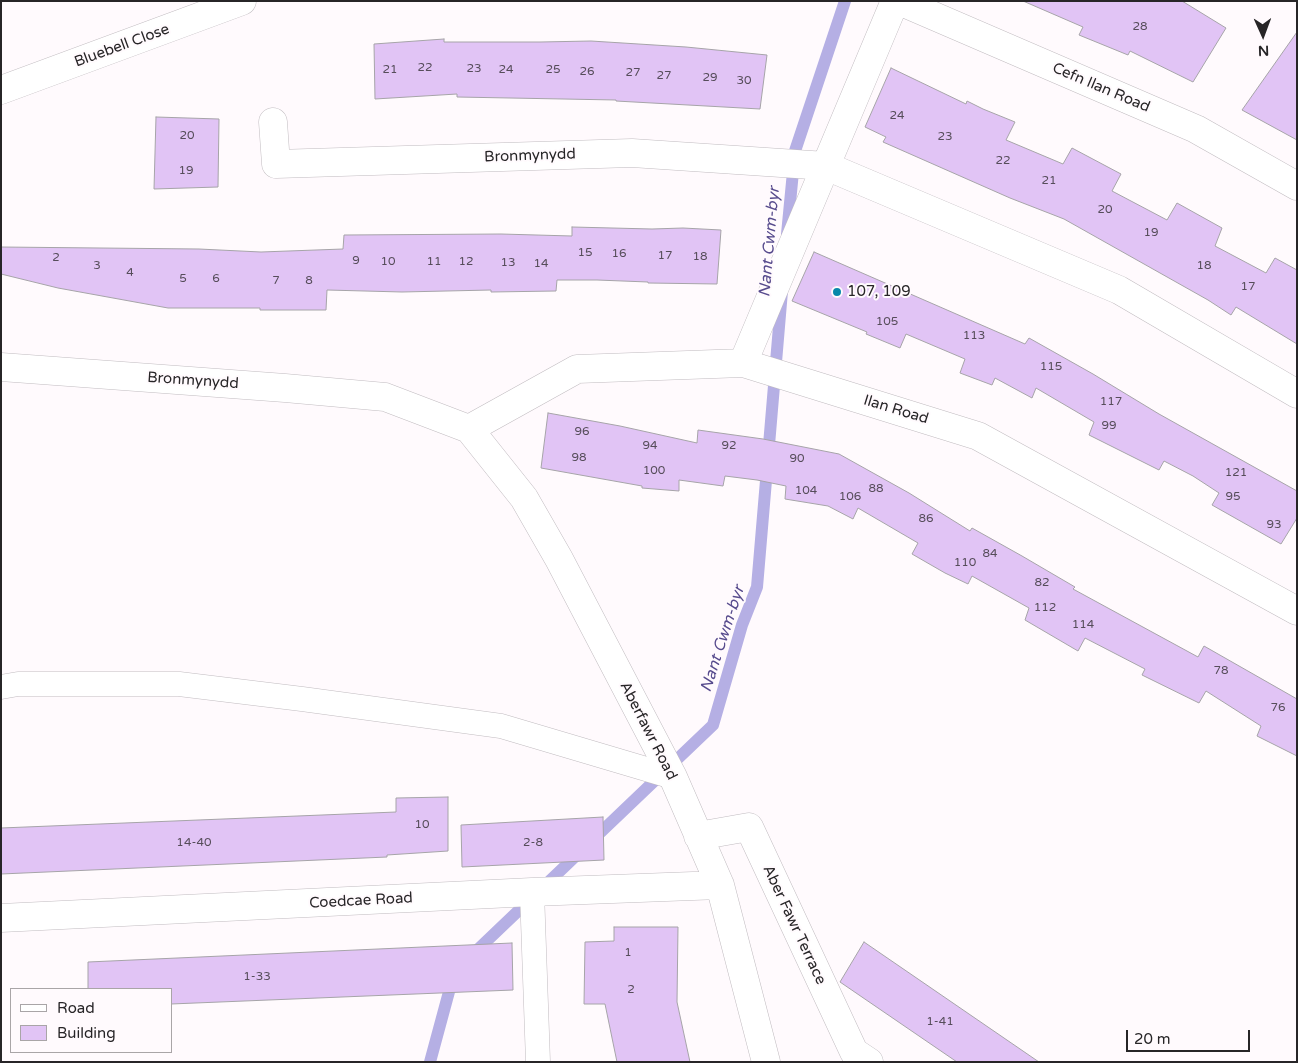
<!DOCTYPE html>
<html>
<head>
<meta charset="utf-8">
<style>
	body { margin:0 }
	#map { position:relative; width:1298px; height:1063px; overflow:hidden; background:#fffafd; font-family:"Varela Round",sans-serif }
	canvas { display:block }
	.frame { position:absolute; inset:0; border:2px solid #272527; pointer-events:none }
	.legend { position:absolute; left:10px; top:988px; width:162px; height:65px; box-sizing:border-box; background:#fffafd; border:1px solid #a9a5a7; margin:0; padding:6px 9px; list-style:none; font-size:15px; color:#272527 }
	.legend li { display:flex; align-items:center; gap:10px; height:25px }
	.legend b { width:25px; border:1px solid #a9a5a7 }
	.north { position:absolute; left:1238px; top:10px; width:50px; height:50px; -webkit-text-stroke:4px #fffafd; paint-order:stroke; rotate:178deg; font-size:14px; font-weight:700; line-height:20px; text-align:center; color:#272527 }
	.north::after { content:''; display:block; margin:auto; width:18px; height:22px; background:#272527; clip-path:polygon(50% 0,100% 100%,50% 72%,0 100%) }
	.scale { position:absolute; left:1126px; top:1030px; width:124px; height:22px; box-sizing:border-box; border:2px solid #272527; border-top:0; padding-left:6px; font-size:15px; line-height:18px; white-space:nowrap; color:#272527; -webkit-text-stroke:4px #fffafd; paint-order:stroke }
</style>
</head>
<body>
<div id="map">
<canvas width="1298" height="1063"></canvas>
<div class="frame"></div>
<ul class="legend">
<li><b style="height:6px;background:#fff"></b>Road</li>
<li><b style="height:14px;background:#e1c4f5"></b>Building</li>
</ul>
<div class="north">N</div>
<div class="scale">20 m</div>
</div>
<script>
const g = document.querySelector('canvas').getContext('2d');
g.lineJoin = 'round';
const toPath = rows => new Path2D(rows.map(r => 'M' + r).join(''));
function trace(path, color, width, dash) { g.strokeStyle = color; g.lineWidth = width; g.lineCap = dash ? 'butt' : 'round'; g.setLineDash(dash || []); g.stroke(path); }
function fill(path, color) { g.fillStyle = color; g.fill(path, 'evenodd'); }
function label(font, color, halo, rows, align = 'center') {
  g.font = font + ' "Varela Round",sans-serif'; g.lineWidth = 4; g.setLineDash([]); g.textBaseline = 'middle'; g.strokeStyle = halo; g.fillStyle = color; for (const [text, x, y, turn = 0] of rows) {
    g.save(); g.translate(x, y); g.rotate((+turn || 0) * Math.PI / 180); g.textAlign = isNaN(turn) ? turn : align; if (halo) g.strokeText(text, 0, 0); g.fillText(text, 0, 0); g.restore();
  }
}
trace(toPath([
	[787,234,795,151,845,1],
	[472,955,713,725,742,625,757,587,782,291],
	[430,1062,453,977]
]), '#b5afe4', 12);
const building = toPath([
	[1023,1,1182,1,1226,28,1193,82,1130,51,1128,55,1079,35,1083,27,1023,1],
	[1297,32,1297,140,1242,110,1297,32],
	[444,39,444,42,540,42,591,41,686,47,767,55,760,109,616,101,616,100,457,97,457,94,375,99,374,44,444,39],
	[891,68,966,104,967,101,983,109,1015,122,1006,140,1063,164,1072,148,1121,174,1112,191,1167,220,1177,203,1222,228,1215,246,1266,273,1275,258,1297,270,1297,344,1236,307,1231,315,1208,300,1064,219,1010,198,883,142,886,137,865,127,891,68],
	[156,117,219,119,218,187,154,189,156,117],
	[572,227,652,229,683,228,721,230,717,284,648,283,648,282,597,280,557,280,556,291,491,292,491,290,402,292,327,290,326,310,260,310,260,308,168,308,58,288,1,274,1,247,199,249,261,252,343,249,344,235,501,234,572,236,572,227],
	[814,252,1025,344,1029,338,1093,374,1159,414,1297,491,1297,518,1281,544,1212,505,1219,493,1193,476,1164,461,1159,470,1089,435,1094,422,1036,388,1032,398,995,378,992,385,960,373,965,359,906,334,900,348,866,334,867,332,792,301,814,252],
	[548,413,620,426,697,443,698,430,763,439,839,454,909,493,970,531,972,528,1022,556,1075,587,1073,589,1198,657,1204,646,1297,699,1297,756,1257,736,1261,726,1206,691,1199,703,1142,675,1145,669,1085,638,1078,651,1025,620,1029,608,972,576,968,584,945,573,912,554,918,543,858,508,853,519,828,506,785,499,786,486,757,480,725,476,723,486,679,480,679,491,642,488,642,486,541,468,548,413],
	[448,797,448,851,387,855,387,857,1,874,1,828,396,812,396,798,448,797],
	[603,817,604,860,462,867,461,825,603,817],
	[614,927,678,927,677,1002,690,1062,617,1062,605,1004,584,1004,585,942,614,941,614,927],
	[864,942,1039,1062,957,1062,840,982,864,942],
	[512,943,513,990,171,1004,171,989,88,989,88,962,512,943]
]);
fill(building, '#e1c4f5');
trace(building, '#a6a4a8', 1);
const lane = toPath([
	[1,687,18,684,179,684,302,699,501,726,673,777],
	[532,892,538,1062]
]);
const street = toPath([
	[899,1,1196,129,1297,186],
	[1,90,242,1],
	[273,122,276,164,632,153,826,166,1119,290,1297,394],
	[743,363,895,1],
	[1,367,285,388,385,397,469,429],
	[469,429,577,369,743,363,978,436,1297,611],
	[469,429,524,498,559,559,673,777,720,885,766,1062],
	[698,836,749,827,854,1052,869,1062],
	[1,918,532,892,720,885]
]);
trace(lane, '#c1bcc0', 25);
trace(street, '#c1bcc0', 29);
trace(lane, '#fff', 24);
trace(street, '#fff', 28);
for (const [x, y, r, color] of [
	[837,292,5,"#0788aa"]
]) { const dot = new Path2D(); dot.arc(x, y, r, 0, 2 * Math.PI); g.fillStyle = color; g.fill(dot); trace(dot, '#fffafd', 2); }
label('12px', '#564d5a', null, [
	["28",1140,27],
	["22",425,68],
	["23",474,69],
	["21",390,70],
	["24",506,70],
	["25",553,70],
	["26",587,72],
	["27",633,73],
	["27",664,76],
	["29",710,78],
	["30",744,81],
	["24",897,116],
	["20",187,136],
	["23",945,137],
	["22",1003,161],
	["19",186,171],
	["21",1049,181],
	["20",1105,210],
	["19",1151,233],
	["15",585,253],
	["16",619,254],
	["17",665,256],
	["18",700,257],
	["2",56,258],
	["9",356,261],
	["10",388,262],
	["11",434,262],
	["12",466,262],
	["13",508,263],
	["14",541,264],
	["3",97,266],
	["18",1204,266],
	["4",130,273],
	["5",183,279],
	["6",216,279],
	["7",276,281],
	["8",309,281],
	["17",1248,287],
	["105",887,322],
	["113",974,336],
	["115",1051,367],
	["117",1111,402],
	["99",1109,426],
	["96",582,432],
	["94",650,446],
	["92",729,446],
	["98",579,458],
	["90",797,459],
	["100",654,471],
	["121",1236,473],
	["88",876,489],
	["104",806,491],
	["106",850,497],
	["95",1233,497],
	["86",926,519],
	["93",1274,525],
	["84",990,554],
	["110",965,563],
	["82",1042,583],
	["112",1045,608],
	["114",1083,625],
	["78",1221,671],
	["76",1278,708],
	["10",422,825],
	["14-40",194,843],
	["2-8",533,843],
	["1",628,953],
	["1-33",257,977],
	["2",631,990],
	["1-41",940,1022]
]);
label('15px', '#272527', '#fffafd', [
	["Bluebell Close",122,46,-20],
	["Cefn Ilan Road",1101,88,23],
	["Bronmynydd",530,156,-2],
	["Bronmynydd",193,381,4],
	["Ilan Road",896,410,17],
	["Aberfawr Road",648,731,63],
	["Coedcae Road",361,901,-3],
	["Aber Fawr Terrace",794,925,65]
]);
label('15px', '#272527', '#fffafd', [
	["107, 109",847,292]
], 'left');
label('italic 16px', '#574b8d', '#fffafd', [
	["Nant Cwm-byr",770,242,-85],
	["Nant Cwm-byr",723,639,-72]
]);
</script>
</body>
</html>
